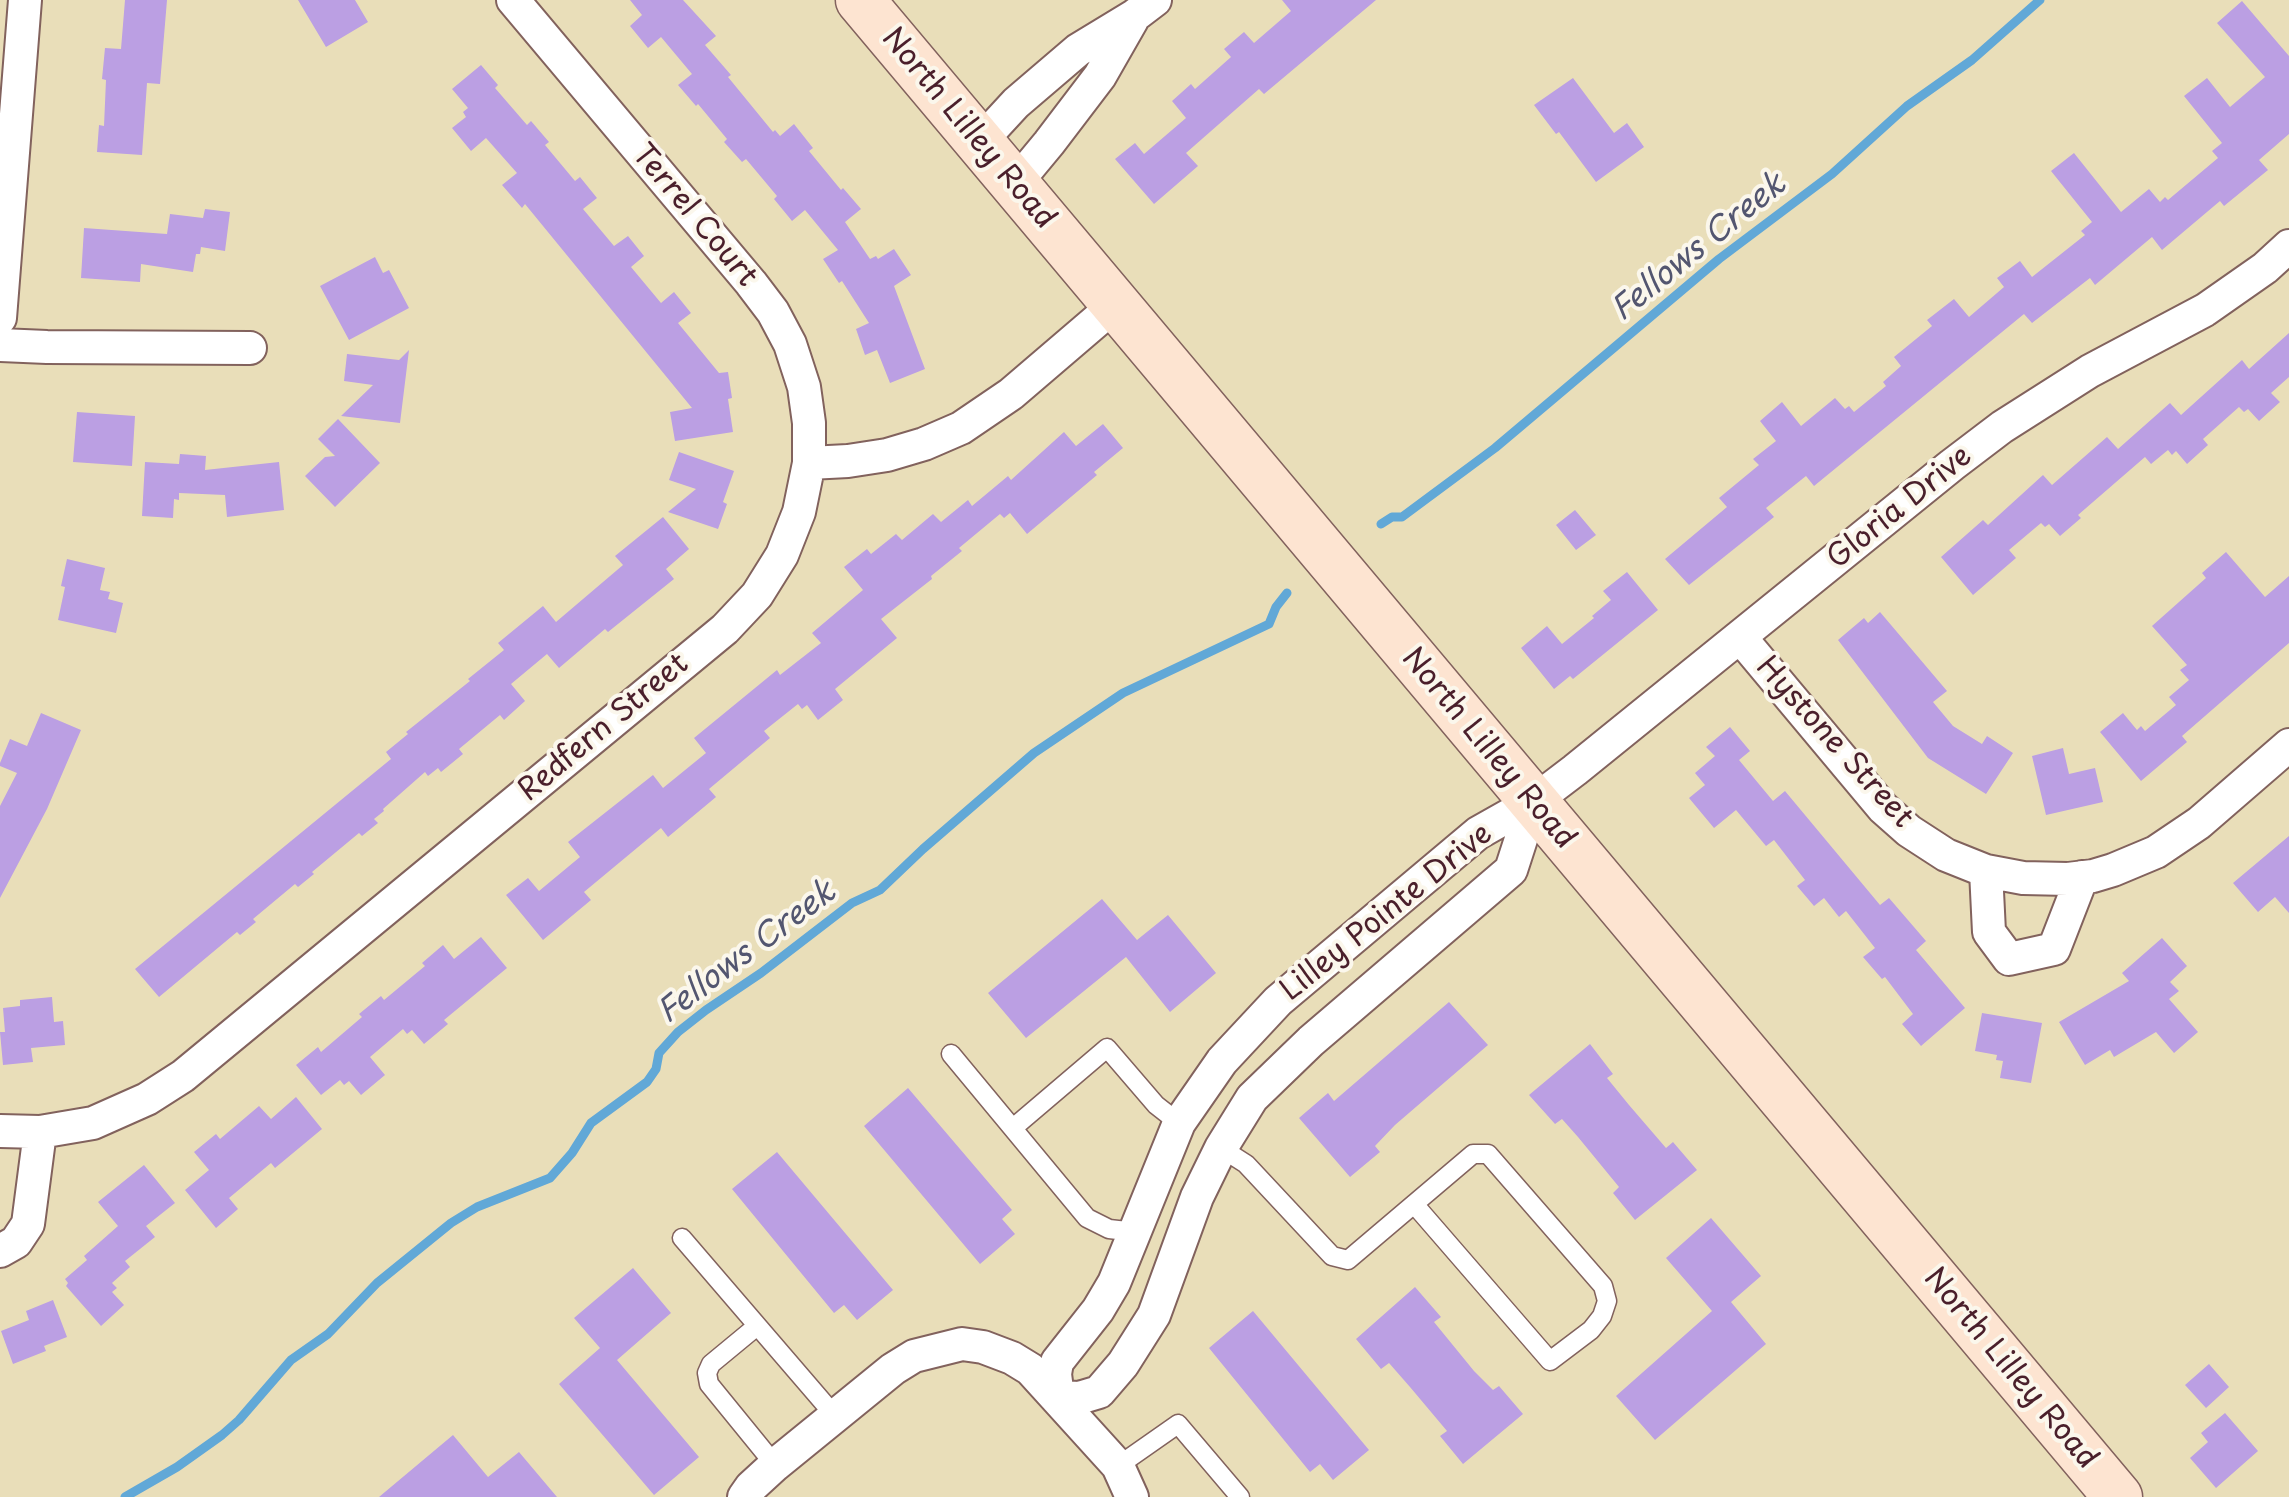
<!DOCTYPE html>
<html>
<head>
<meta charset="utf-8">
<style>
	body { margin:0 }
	canvas { display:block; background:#e9deb9 }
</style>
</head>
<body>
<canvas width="2289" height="1497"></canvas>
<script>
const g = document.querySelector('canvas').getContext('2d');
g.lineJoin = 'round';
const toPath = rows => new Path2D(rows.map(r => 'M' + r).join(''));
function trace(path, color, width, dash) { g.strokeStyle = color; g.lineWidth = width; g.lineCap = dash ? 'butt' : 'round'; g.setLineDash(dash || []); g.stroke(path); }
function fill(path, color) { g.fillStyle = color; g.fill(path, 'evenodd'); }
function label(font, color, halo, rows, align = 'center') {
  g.font = font + ' "Playpen Sans",sans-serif'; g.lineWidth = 8; g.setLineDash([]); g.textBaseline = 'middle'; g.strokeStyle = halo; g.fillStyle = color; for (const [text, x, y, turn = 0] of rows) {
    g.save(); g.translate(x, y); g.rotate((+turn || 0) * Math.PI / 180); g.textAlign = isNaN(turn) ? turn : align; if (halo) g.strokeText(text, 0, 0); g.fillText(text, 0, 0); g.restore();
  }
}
trace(toPath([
	[1381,524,1392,517,1402,517,1495,448,1719,259,1832,174,1907,106,1972,60,2040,0],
	[125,1497,177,1467,222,1435,239,1420,291,1360,328,1334,377,1283,451,1223,477,1207,550,1178,572,1153,591,1123,647,1082,656,1069,659,1053,678,1032,706,1010,761,973,852,903,880,890,923,849,1034,753,1123,693,1269,624,1276,607,1287,593]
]), '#61a8d7', 9);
fill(toPath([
	[125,0,167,0,160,84,147,83,142,155,97,152,99,125,104,126,106,80,102,79,105,48,121,49],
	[298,0,355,0,368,22,326,47],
	[630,0,683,0,716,36,705,45,731,75,728,77,773,132,775,130,780,136,794,124,813,148,809,151,841,190,843,188,861,209,845,222,870,259,876,256,878,259,894,249,911,275,894,286,925,369,890,383,877,350,865,355,856,329,869,323,842,281,839,283,823,259,838,250,805,210,792,221,774,199,777,196,746,159,742,162,724,142,727,139,698,104,696,106,678,85,692,74,661,37,648,48,630,26,642,15],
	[1282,0,1376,0,1264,94,1259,89,1186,153,1198,166,1154,204,1115,159,1135,143,1144,154,1186,118,1172,101,1191,84,1195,89,1231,57,1224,49,1244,32,1254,43,1291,11],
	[2242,1,2289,56,2289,134,2259,160,2268,170,2224,206,2220,201,2162,250,2152,237,2095,285,2090,278,2032,323,2024,314,1814,486,1806,476,1766,508,1774,517,1689,585,1665,559,1727,507,1719,498,1759,465,1753,459,1776,441,1760,421,1782,402,1801,426,1835,398,1845,409,1849,406,1854,412,1886,386,1883,382,1901,366,1894,357,1932,326,1927,320,1954,299,1969,317,2004,287,1997,278,2020,261,2032,277,2085,235,2081,231,2092,222,2051,171,2074,153,2121,212,2149,189,2160,202,2165,197,2168,200,2218,158,2212,151,2222,143,2184,96,2207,78,2230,107,2265,77,2217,23],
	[481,65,498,85,495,88,527,125,531,121,549,142,545,145,575,181,580,177,597,198,583,209,614,246,628,236,644,256,631,267,661,303,674,292,691,313,678,323,719,373,728,372,732,398,728,399,733,432,675,441,670,412,692,408,525,204,522,208,502,185,517,173,486,138,471,151,452,128,466,117,463,112,468,108,452,89],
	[1573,78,1614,133,1627,123,1644,147,1596,182,1559,132,1556,134,1534,105],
	[205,209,230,212,225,251,201,247,200,254,196,254,193,272,141,264,140,282,81,278,84,228,167,234,170,214,203,218],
	[375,257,383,273,389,270,409,308,349,340,320,286],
	[2289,333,2289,377,2271,393,2280,402,2259,421,2248,409,2244,412,2239,407,2203,439,2208,445,2187,464,2176,451,2172,455,2168,450,2151,464,2145,457,2078,515,2081,518,2060,536,2049,524,2045,527,2041,523,2009,550,2016,558,1973,595,1941,557,1983,520,1988,525,2043,475,2052,485,2107,437,2118,449,2170,403,2181,415,2242,360,2249,369],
	[409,350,400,423,341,416,373,385,344,381,347,354,399,360],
	[77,412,135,416,132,466,73,462],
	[338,419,380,463,335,507,305,476,325,457,335,456,318,439],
	[1103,424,1123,448,1094,472,1097,475,1027,534,1010,513,1004,518,1000,514,959,548,962,551,931,576,932,579,881,619,897,638,835,689,843,700,818,720,807,705,802,709,798,704,764,731,770,738,709,789,716,797,668,837,661,828,584,892,591,900,543,940,506,895,528,878,539,891,580,857,568,842,653,775,663,788,706,753,694,738,777,670,780,675,821,643,812,633,863,590,844,567,867,549,871,554,896,534,902,540,933,514,941,522,968,500,972,506,1008,476,1011,480,1064,432,1076,446],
	[679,452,734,471,723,502,727,504,718,529,668,512,696,489,669,480],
	[180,454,206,456,205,470,279,462,284,510,227,517,225,495,179,493,179,500,174,499,173,518,142,516,145,462,179,464],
	[1575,510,1596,535,1576,550,1556,525],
	[663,517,689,549,666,569,674,579,608,632,605,629,559,668,547,654,511,684,525,701,504,720,500,715,459,749,463,754,441,772,438,768,428,776,425,772,383,809,384,811,374,819,378,823,362,836,359,833,312,872,314,874,298,887,295,884,253,919,256,922,240,935,237,932,159,997,135,969,391,759,386,752,408,734,406,732,470,681,468,679,504,650,498,643,543,606,556,622,623,565,615,556],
	[2226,552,2265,597,2289,576,2289,643,2182,736,2187,742,2141,781,2100,732,2123,713,2137,730,2141,726,2145,731,2176,705,2169,697,2189,680,2180,670,2187,665,2152,626,2206,578,2202,573],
	[67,559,105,568,100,590,110,592,108,599,123,603,116,633,58,620,65,587,61,586],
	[1627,572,1658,610,1573,679,1570,676,1554,689,1521,648,1547,626,1562,644,1594,618,1592,616,1611,600,1603,591],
	[1880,612,1947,691,1933,702,1953,726,1982,744,1987,736,2013,753,1986,794,1928,758,1838,640,1864,618,1868,623],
	[41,713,81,730,47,809,0,898,0,806,17,773,0,766,0,763,10,739,27,746],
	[1730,727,1750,751,1739,760,1773,801,1785,791,1880,905,1889,898,1926,941,1916,950,1965,1008,1921,1046,1902,1024,1913,1014,1885,977,1882,979,1863,957,1875,948,1846,911,1839,917,1824,898,1814,906,1797,886,1805,880,1774,840,1766,846,1736,810,1714,828,1689,798,1705,785,1695,773,1715,756,1706,747],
	[2063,748,2069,774,2095,768,2103,802,2046,815,2032,756],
	[2289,836,2289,913,2275,897,2258,912,2233,883],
	[1102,899,1137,940,1168,915,1216,973,1170,1012,1126,957,1026,1038,988,993],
	[481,937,507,968,444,1020,448,1024,424,1044,412,1030,407,1034,403,1029,370,1057,385,1075,361,1095,349,1081,344,1085,340,1080,321,1095,296,1065,318,1047,321,1052,362,1017,359,1014,381,996,384,1000,425,966,422,963,443,945,454,959],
	[2162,938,2187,966,2170,982,2179,991,2169,999,2198,1032,2174,1053,2156,1032,2114,1057,2110,1050,2085,1065,2059,1022,2129,981,2122,973],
	[52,997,54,1022,63,1021,65,1045,31,1048,33,1062,3,1065,0,1032,5,1032,3,1008,20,1006,20,1000],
	[1449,1002,1488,1045,1395,1125,1375,1146,1380,1152,1350,1177,1299,1118,1328,1093,1334,1101],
	[1982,1013,2042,1023,2031,1083,2000,1078,2003,1061,1996,1060,1997,1055,1975,1051],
	[1590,1044,1613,1074,1607,1078,1629,1105,1666,1148,1673,1142,1697,1170,1635,1220,1613,1193,1619,1187,1578,1137,1562,1119,1555,1124,1529,1095],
	[908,1088,1012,1210,1002,1219,1015,1234,980,1264,864,1126],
	[296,1097,322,1129,275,1168,271,1163,229,1198,238,1209,216,1228,185,1190,209,1170,194,1152,216,1134,220,1139,259,1106,271,1119],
	[777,1152,893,1290,857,1320,844,1305,834,1313,732,1189],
	[144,1165,175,1203,146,1226,155,1237,125,1261,130,1267,112,1283,117,1288,112,1292,124,1305,101,1326,66,1286,68,1283,65,1279,87,1260,84,1256,118,1226,98,1202],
	[1711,1218,1761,1276,1731,1302,1766,1344,1655,1440,1616,1396,1712,1311,1666,1258],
	[633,1268,671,1313,617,1360,699,1457,654,1495,559,1384,600,1348,574,1318],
	[1415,1287,1441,1317,1434,1322,1474,1371,1493,1390,1499,1386,1523,1414,1463,1464,1440,1436,1447,1431,1410,1387,1389,1363,1381,1369,1356,1339],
	[53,1300,67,1337,44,1346,46,1351,13,1364,1,1331,29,1320,26,1311],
	[1253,1311,1369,1450,1333,1480,1320,1464,1310,1472,1209,1348],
	[2209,1364,2229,1387,2206,1408,2185,1385],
	[2225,1413,2258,1451,2216,1488,2190,1458,2208,1442,2201,1433],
	[453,1435,488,1477,519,1452,557,1497,379,1497]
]), '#bb9fe3');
const lane = toPath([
	[951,1054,1087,1218,1109,1229,1136,1232],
	[1013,1128,1107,1048,1156,1105,1179,1123],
	[1221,1148,1246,1164,1332,1256,1348,1260,1473,1154,1488,1154,1603,1286,1607,1301,1602,1316,1591,1330,1550,1361,1414,1204],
	[682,1238,835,1416],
	[757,1326,711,1364,707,1373,709,1384,775,1465],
	[1118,1466,1178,1424,1240,1497]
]);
const street = toPath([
	[980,142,1016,103,1078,50,1134,16,1155,0],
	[1015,184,1049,143,1100,76,1132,20],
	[0,318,25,0],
	[0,345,47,347,250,348],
	[809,463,848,461,887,455,924,444,961,428,1011,394,1115,305],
	[1740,637,1883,808,1909,831,1946,855,1986,871,2023,878,2068,879,2093,876,2113,870,2156,852,2199,823,2289,745],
	[1533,802,1511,870,1311,1041,1252,1098,1221,1148,1197,1197,1154,1315,1123,1364,1099,1392,1079,1398,1058,1397,1055,1374,1057,1362,1098,1310,1114,1283,1179,1123,1222,1061,1278,1001,1478,833,1533,802,1575,770,1952,465,2002,427,2090,371,2205,310,2265,268,2289,246],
	[1986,871,1989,932,2009,959,2054,949,2082,877],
	[0,1131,40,1132,93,1123,147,1099,183,1076,725,629,757,595,782,555,799,512,809,463,809,423,804,387,790,344,773,312,751,283,513,0],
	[0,1251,16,1242,28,1224,40,1132],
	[744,1497,751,1487,775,1465,893,1369,914,1356,962,1344,983,1347,1012,1358,1030,1369,1118,1466,1132,1497]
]);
const secondary = toPath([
	[860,0,2118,1497]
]);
trace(lane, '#82625d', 21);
trace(street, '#82625d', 36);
trace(secondary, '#82625d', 51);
trace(lane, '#fff', 18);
trace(street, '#fff', 32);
trace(secondary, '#fde4d1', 48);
label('30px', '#4a1f2b', '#fbf7ec', [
	["North Lilley Road",968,129,50],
	["Terrel Court",694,216,50],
	["Gloria Drive",1900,508,-39],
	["Redfern Street",604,728,-40],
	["Hystone Street",1834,743,48],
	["North Lilley Road",1488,749,50],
	["Lilley Pointe Drive",1387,913,-39],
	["North Lilley Road",2010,1369,50]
]);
label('italic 32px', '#535670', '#fbf7ec', [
	["Fellows Creek",1699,248,-39],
	["Fellows Creek",747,953,-37]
]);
</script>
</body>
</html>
